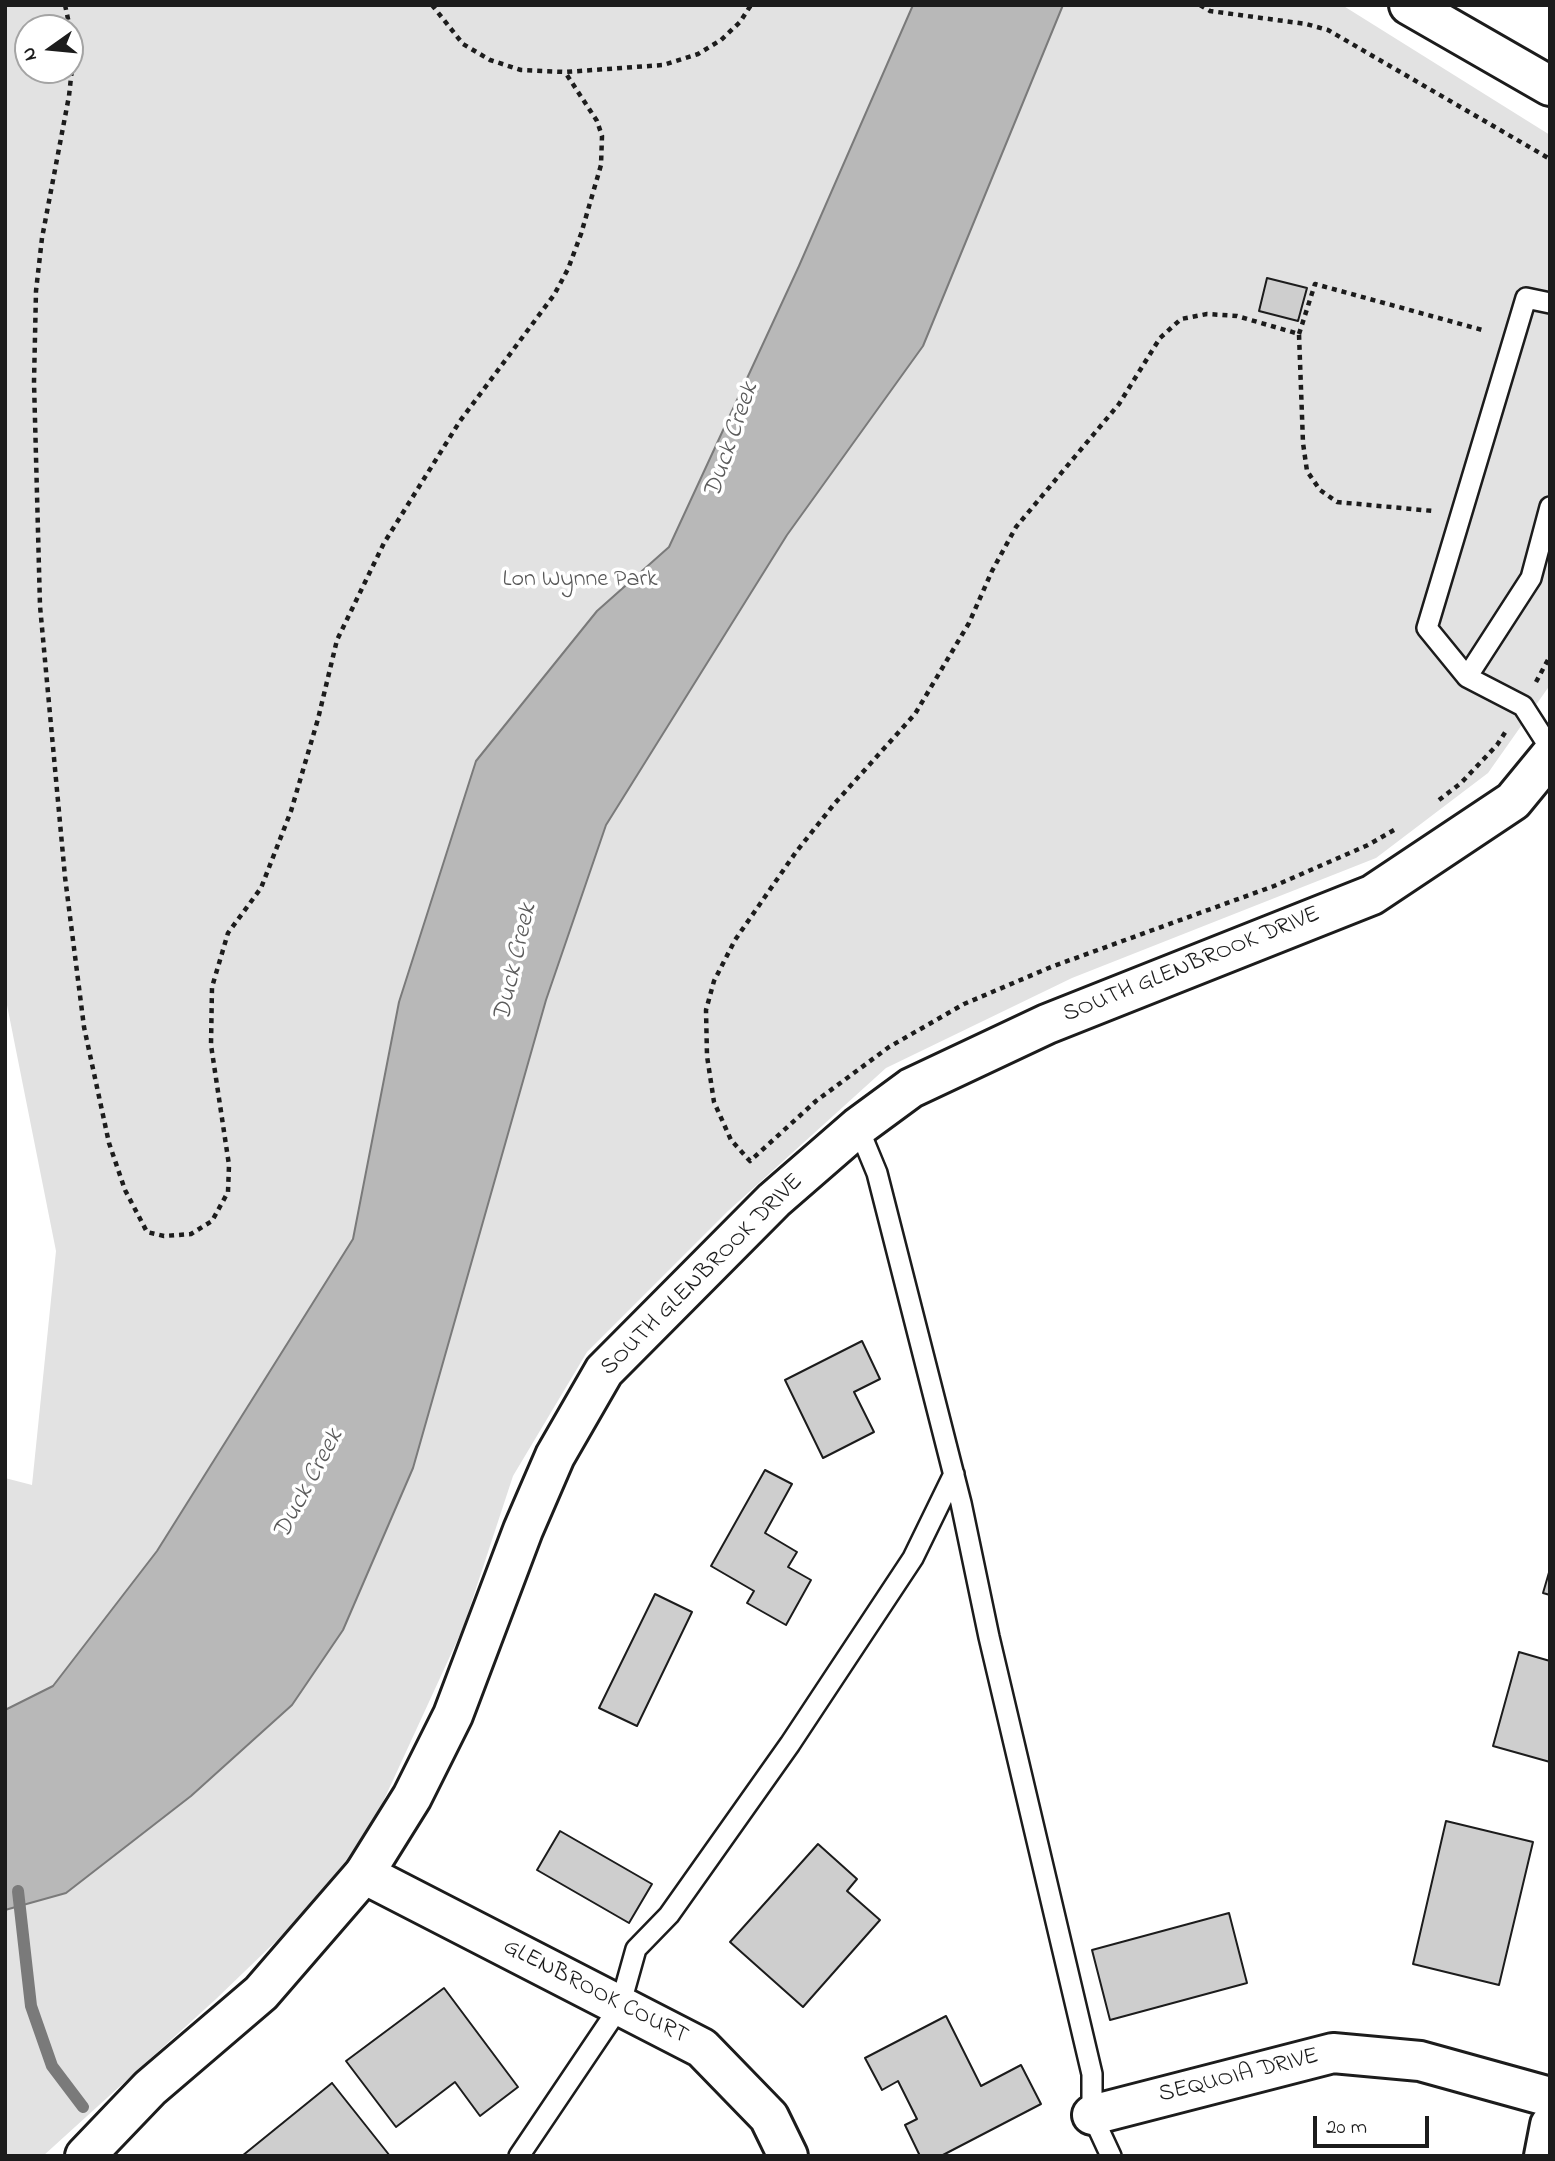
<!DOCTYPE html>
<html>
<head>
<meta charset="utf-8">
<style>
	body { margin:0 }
	#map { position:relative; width:1555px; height:2161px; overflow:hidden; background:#fff; font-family:"Indie Flower",sans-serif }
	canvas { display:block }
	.frame { position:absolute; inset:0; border:7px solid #1c1c1c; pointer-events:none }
	.north { position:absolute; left:14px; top:14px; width:70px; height:70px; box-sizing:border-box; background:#fff; border:2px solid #a4a4a4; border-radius:50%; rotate:255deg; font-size:19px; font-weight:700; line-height:28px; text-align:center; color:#1c1c1c }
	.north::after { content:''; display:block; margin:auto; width:24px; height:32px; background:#1c1c1c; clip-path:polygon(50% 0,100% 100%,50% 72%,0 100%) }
	.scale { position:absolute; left:1313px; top:2116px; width:116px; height:32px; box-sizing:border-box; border:4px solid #1c1c1c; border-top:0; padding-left:9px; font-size:21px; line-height:24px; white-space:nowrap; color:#1c1c1c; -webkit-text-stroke:5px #fff; paint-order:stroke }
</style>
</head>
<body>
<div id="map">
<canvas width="1555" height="2161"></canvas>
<div class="frame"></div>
<div class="north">N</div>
<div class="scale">20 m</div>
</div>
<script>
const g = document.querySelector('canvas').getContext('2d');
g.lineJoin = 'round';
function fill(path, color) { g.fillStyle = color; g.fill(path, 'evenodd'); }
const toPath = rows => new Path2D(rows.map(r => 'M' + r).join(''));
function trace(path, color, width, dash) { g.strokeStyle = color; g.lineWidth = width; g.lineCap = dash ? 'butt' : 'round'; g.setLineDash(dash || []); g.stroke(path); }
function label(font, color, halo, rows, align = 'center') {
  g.font = font + ' "Indie Flower",sans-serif'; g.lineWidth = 7; g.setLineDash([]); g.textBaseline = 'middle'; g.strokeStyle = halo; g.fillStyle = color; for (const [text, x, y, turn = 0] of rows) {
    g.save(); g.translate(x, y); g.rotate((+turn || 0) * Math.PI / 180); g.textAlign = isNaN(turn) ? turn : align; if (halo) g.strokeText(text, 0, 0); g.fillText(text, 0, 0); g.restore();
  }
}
fill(toPath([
	[5,5,1342,5,1550,135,1550,685,1488,773,1376,858,1072,978,886,1068,728,1211,587,1352,513,1476,463,1628,353,1867,216,1999,43,2156,5,2156,5,1478,32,1485,56,1251,5,995],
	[28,28,70,28,70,70,28,70]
]), '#e2e2e2');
const water = toPath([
	[913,5,1063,5,923,346,787,535,606,825,546,1000,413,1468,343,1630,292,1705,191,1796,66,1893,5,1910,5,1710,53,1686,157,1551,353,1239,399,1002,476,761,597,611,669,547,799,266,913,5]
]);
fill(water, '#b8b8b8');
trace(water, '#7a7a7a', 2);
trace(toPath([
	[18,1891,31,2006,52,2066,83,2107]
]), '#7a7a7a', 12);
const building = toPath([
	[1267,278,1307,288,1298,321,1259,311,1267,278],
	[862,1341,880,1379,854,1392,874,1432,823,1458,785,1380,862,1341],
	[765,1470,792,1484,765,1533,797,1552,788,1567,811,1580,786,1625,747,1603,754,1591,711,1566,765,1470],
	[1550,1569,1550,1595,1543,1593,1550,1569],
	[655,1594,692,1612,637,1726,599,1708,655,1594],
	[1519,1652,1550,1661,1550,1762,1493,1746,1519,1652],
	[1446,1821,1533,1842,1499,1985,1413,1964,1446,1821],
	[560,1831,652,1884,629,1923,537,1870,560,1831],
	[818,1844,857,1879,847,1891,880,1920,803,2007,730,1942,818,1844],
	[1229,1913,1247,1983,1110,2020,1092,1950,1229,1913],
	[444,1988,518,2087,480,2116,455,2082,396,2127,346,2061,444,1988],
	[946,2016,981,2086,1021,2065,1041,2104,941,2156,920,2156,905,2125,917,2119,898,2081,882,2090,865,2058,946,2016],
	[332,2083,390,2156,242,2156,332,2083]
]);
fill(building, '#cecece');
trace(building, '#1c1c1c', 2);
const lane = toPath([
	[1550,303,1526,298,1427,628,1467,677,1523,706,1550,748],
	[1467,677,1531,578,1550,507],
	[858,1127,877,1173,961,1503,989,1637,1092,2074,1092,2115,1111,2156],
	[519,2156,620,2006,636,1949,669,1915,790,1744,913,1558,954,1474]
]);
const street = toPath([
	[364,1874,702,2048,769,2117,788,2156],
	[1092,2115,1333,2053,1420,2061,1550,2097]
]);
const secondary = toPath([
	[1409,5,1550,86],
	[85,2156,150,2088,261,1993,364,1874,412,1797,453,1715,523,1530,555,1456,604,1371,774,1200,858,1127,911,1088,1047,1024,1372,895,1513,801,1550,756],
	[1544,2156,1550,2125]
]);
trace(lane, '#1c1c1c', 24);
trace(street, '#1c1c1c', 44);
trace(secondary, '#1c1c1c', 44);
trace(toPath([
	[65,5,70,28],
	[432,5,463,44,490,60,521,70,565,72,663,65,698,54,721,40,740,22,751,5],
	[1200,5,1210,11,1306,24,1328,30,1550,159],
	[70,31,73,59,69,96,42,238,36,291,34,382,40,606,65,877,84,1027,109,1143,125,1190,147,1232,164,1236,191,1234,212,1221,228,1192,229,1165,211,1045,212,987,228,933,261,888,291,811,318,719,337,640,384,543,460,421,554,295,568,269,581,234,601,165,602,136,597,121,565,72],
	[1299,334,1315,284,1486,331],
	[1536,682,1550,656],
	[1439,800,1461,783,1497,745,1506,731],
	[1394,830,1368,845,1274,886,1051,967,964,1004,889,1047,816,1101,750,1161,731,1140,714,1102,707,1056,706,1010,714,981,735,940,796,852,835,803,915,714,969,623,992,571,1016,527,1119,404,1160,338,1181,319,1207,314,1237,316,1299,334,1303,443,1307,471,1320,490,1337,502,1433,511]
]), '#1c1c1c', 4.5, [5, 5]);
trace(lane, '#fff', 19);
trace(street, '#fff', 38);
trace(secondary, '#fff', 38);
label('24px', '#575757', '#fff', [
	["Lon Wynne Park",580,581]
]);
label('24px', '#1c1c1c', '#fff', [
	["SOUTH GLENBROOK DRIVE",1192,966,-22],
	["SOUTH GLENBROOK DRIVE",703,1276,-45],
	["GLENBROOK COURT",595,1993,27],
	["SEQUOIA DRIVE",1239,2077,-14]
]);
label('italic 26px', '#5a5a5a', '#fff', [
	["Duck Creek",733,441,-71],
	["Duck Creek",517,963,-77],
	["Duck Creek",310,1485,-62]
]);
</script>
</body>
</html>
